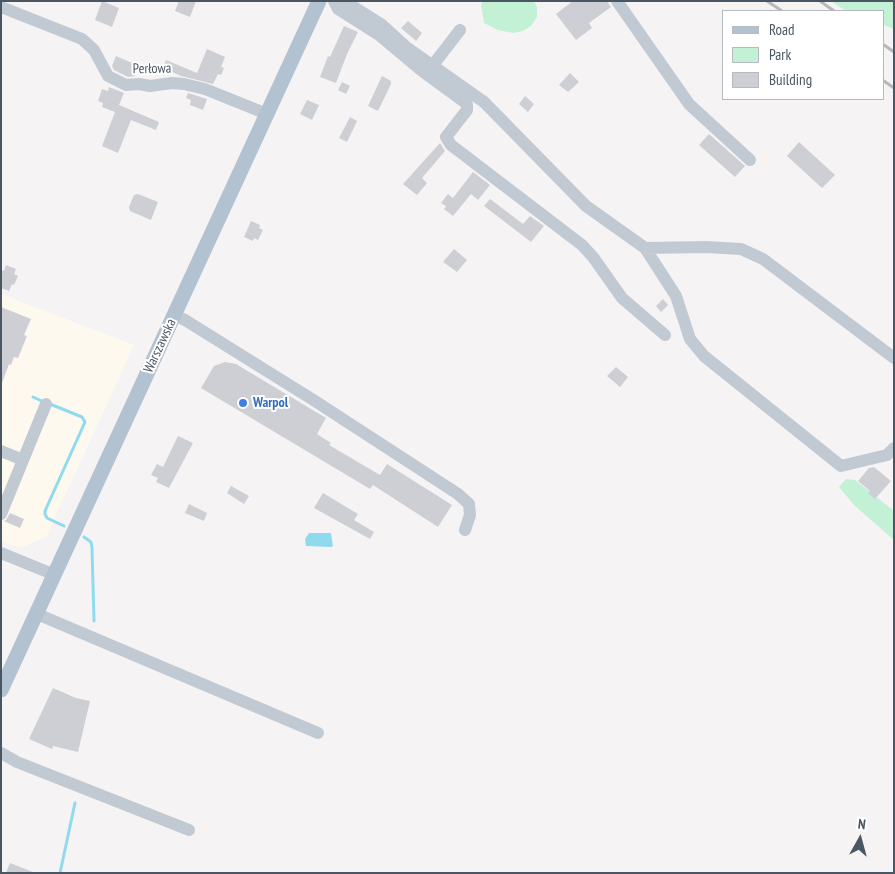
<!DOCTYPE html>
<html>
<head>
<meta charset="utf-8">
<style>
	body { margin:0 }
	#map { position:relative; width:895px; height:874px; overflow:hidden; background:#f5f3f3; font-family:"PT Sans Narrow",sans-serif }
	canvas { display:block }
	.frame { position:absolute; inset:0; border:2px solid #4a5661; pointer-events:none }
	.legend { position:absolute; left:722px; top:10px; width:162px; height:90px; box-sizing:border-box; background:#fff; border:1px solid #b7bbc0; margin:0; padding:6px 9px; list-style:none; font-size:15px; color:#4a5661 }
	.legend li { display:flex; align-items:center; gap:10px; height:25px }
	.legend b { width:25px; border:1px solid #b7bbc0 }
	.north { position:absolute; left:835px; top:814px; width:50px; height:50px; -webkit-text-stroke:4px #fff; paint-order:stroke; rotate:7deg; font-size:14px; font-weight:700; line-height:20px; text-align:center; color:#4a5661 }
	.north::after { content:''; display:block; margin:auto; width:18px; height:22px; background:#4a5661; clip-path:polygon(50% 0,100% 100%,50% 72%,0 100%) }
</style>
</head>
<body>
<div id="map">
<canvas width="895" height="874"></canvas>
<div class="frame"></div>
<ul class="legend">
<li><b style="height:6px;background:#b3c2d1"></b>Road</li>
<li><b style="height:14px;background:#c3f1d5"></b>Park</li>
<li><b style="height:14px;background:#cdcfd5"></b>Building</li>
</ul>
<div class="north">N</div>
</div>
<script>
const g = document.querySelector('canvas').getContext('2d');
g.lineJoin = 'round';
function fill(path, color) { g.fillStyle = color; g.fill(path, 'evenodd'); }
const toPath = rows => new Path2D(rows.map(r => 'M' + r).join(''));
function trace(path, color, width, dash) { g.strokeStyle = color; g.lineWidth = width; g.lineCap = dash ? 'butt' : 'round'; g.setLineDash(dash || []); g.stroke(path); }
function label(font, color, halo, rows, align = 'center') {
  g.font = font + ' "PT Sans Narrow",sans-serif'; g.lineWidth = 4; g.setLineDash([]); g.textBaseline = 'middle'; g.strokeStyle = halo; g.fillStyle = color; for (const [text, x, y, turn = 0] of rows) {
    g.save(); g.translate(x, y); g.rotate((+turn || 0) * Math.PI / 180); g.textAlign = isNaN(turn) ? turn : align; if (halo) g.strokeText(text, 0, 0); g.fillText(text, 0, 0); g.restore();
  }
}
fill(toPath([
	[1,294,134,345,46,537,20,548,1,541]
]), '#fdf9ef');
fill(toPath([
	[483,1,534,1,537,7,537,17,531,26,523,31,513,33,498,30,484,23,481,5],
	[831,1,894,1,894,29,884,25,884,11,846,11],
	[846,479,855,480,894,511,894,540,855,506,839,487]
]), '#c3f1d5');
fill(toPath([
	[309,533,331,533,333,546,331,547,306,546,305,539]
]), '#90daee');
trace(toPath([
	[33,397,44,402],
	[50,404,82,417,85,422,45,511,45,514,47,518,64,526],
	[84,537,91,542,92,548,94,621],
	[60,873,75,803]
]), '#90daee', 3);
fill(toPath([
	[102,1,119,8,112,27,95,20],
	[179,1,196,1,190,17,175,11],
	[573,1,607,1,611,7,589,23,592,28,576,40,556,14],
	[408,21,422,33,416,41,401,28],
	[344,26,358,32,347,54,336,83,320,77,328,56,330,57],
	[207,49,225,57,221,67,224,68,221,75,218,74,213,84,181,76,163,68,166,60,197,73],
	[116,56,139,66,135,76,128,77,114,70,112,66],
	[570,73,579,82,568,92,559,85],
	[382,76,391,81,391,84,378,111,368,106],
	[342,82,350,86,346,94,338,90],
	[109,87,124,93,119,105,159,122,156,130,131,120,118,153,102,146,115,112,102,107,103,103,98,101,102,89,108,91],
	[188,93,207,99,203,110,190,105,191,100,186,98],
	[525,96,534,104,528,112,519,104],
	[307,100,319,105,312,120,300,114],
	[350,117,357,121,347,142,339,138],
	[709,134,745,166,735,177,699,145],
	[799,142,835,175,822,188,787,156],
	[440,143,445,151,422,178,427,183,417,195,403,184],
	[473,172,490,185,478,200,471,194,453,216,444,209,446,206,441,203,448,194,453,198],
	[138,194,158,202,151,220,130,211,129,207,134,195],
	[490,199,523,224,530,216,544,226,531,242,484,206],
	[251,221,260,225,259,228,263,230,258,240,254,238,253,241,244,237],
	[454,249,467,260,457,272,443,262],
	[6,265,16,269,14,274,18,276,14,285,12,284,9,291,1,288,1,270,4,271],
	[663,299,668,305,661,312,656,306],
	[1,307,31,319,24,335,27,336,18,358,14,357,11,365,9,364,2,383],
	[225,362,236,364,326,418,317,434,331,443,329,445,380,475,387,464,452,505,438,527,373,485,370,489,201,388,214,366],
	[616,367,628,377,620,387,607,376],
	[178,436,193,443,169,488,156,482,158,478,151,475,157,464,163,467],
	[874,467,891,481,875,499,868,493,870,491,858,481,869,468],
	[231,486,249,496,244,504,227,493],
	[323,493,358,514,354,520,374,532,370,539,314,508],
	[189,504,207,513,204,521,185,513],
	[10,513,24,519,20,528,4,521,6,520],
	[53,688,76,698,90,701,78,752,53,746,52,749,29,739],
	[10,863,33,872,33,873,6,873]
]), '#cdcfd5');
trace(toPath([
	[334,1,338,9,379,35,422,71,467,104,467,110,446,137,451,145,582,245,593,257,622,298,665,335],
	[344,1,381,24,406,47,484,102,586,206,645,248,676,296,690,339,704,356,841,466,887,455,894,448],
	[617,1,689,104,750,160],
	[1,7,82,39,94,50,108,76,126,85,139,84,150,86,172,83,184,84,205,89,267,114],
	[433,65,460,30],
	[645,248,706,247,741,249,763,259,894,358],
	[174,315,185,320,315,401,458,494,469,504,470,515,465,530],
	[1,451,23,460],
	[1,514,46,404],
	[1,553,55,575],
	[37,614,318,733],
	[1,753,17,762,189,830]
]), '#c1cad2', 12);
trace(toPath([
	[1,690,319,1]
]), '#b3c2d1', 15);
trace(toPath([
	[767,1,782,11],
	[820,1,834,11],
	[884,45,894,52],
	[884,81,894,88]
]), '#b5b8bd', 3);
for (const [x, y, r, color] of [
	[243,403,5,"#3f7fe0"]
]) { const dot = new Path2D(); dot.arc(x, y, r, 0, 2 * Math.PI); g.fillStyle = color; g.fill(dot); trace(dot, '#fff', 2); }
label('14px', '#4a5661', '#fff', [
	["Perłowa",152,69,-1],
	["Warszawska",160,346,-65]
]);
label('bold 14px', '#366cbe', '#fff', [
	["Warpol",253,403]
], 'left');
</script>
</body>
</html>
